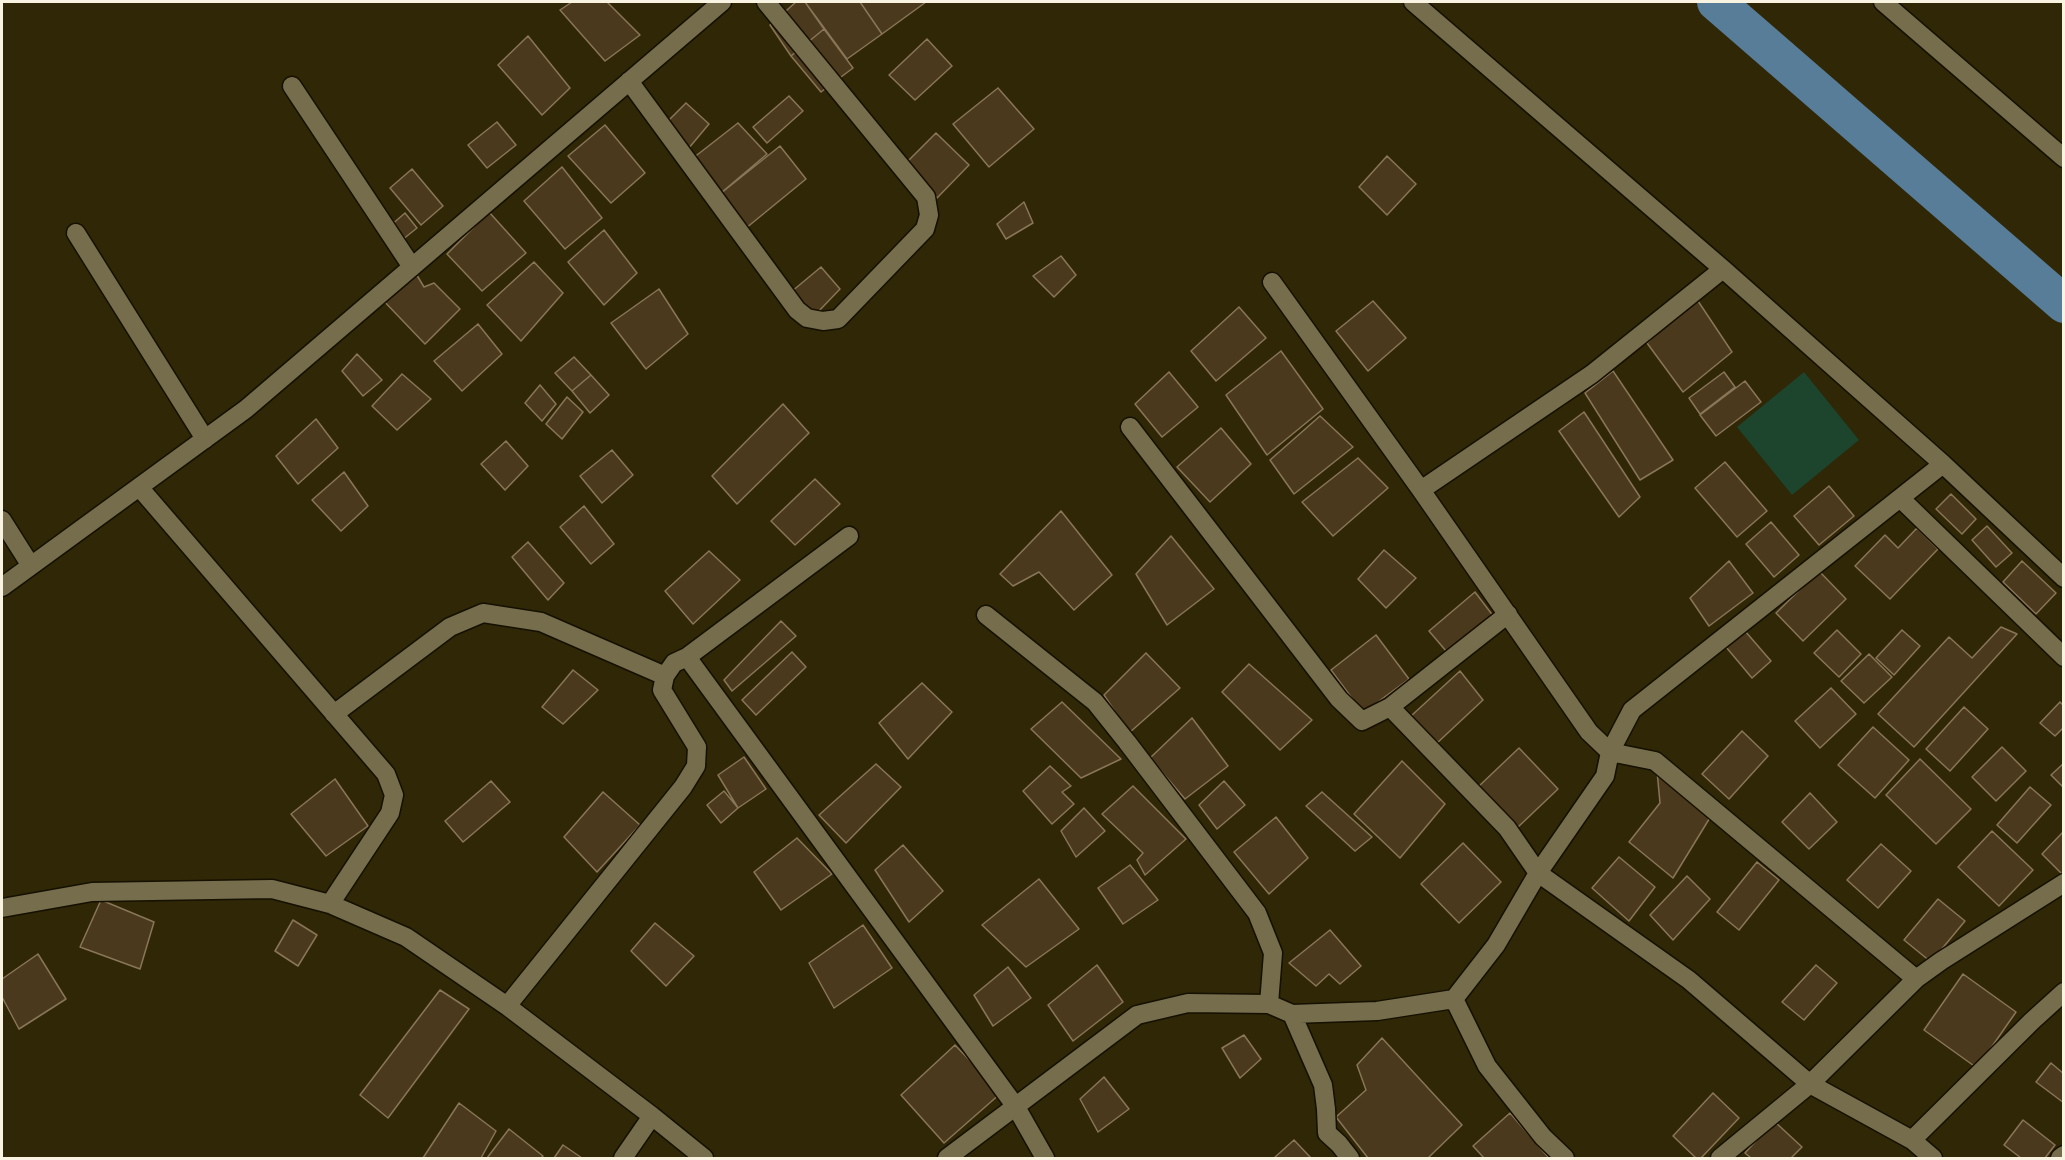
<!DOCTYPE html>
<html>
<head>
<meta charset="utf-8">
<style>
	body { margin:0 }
	#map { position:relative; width:2065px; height:1160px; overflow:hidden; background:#2f2706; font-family:"Nunito Sans",sans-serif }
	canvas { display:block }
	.frame { position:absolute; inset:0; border:3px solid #f9f4e2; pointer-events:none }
</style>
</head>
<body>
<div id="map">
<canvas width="2065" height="1160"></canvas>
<div class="frame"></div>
</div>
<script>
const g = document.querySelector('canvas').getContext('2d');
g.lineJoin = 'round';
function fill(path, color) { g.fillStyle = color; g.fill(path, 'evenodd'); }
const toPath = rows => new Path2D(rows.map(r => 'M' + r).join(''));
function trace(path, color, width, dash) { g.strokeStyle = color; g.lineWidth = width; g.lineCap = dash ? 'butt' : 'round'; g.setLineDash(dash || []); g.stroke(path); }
fill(toPath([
	[1804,372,1859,440,1792,495,1737,427]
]), '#1d442d');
trace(toPath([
	[1716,2,2064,304]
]), '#577d99', 38);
const building = toPath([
	[572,2,607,2,640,35,605,61,560,10,572,2],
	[796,2,805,2,824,29,791,56,770,25,796,2],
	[805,2,860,2,882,34,847,59,805,2],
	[860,2,926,2,882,34,860,2],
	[824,29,853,68,821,92,791,56,824,29],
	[528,36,570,88,542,115,498,65,528,36],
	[927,39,952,66,915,100,889,75,927,39],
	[998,88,1034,129,989,167,953,124,998,88],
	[789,96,803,111,767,143,753,127,789,96],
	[686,103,709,124,683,155,663,126,686,103],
	[497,122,516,145,487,168,468,145,497,122],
	[738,123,767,154,715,198,688,162,738,123],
	[605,125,645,173,611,203,568,156,605,125],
	[936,133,969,165,937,198,907,162,936,133],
	[780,146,806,179,740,233,715,198,780,146],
	[1387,156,1416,184,1387,215,1359,187,1387,156],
	[562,167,602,218,565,249,524,201,562,167],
	[412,169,443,206,421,225,390,188,412,169],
	[1024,202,1033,223,1006,239,997,224,1024,202],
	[489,212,526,253,482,291,447,254,489,212],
	[405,213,417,228,402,240,390,226,405,213],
	[604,230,637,273,604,305,568,262,604,230],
	[1061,256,1076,275,1054,297,1033,276,1061,256],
	[534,262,563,293,521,341,487,305,534,262],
	[412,267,424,287,434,283,460,309,425,344,379,296,412,267],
	[821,267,840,289,816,314,791,292,821,267],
	[659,289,688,334,646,369,611,323,659,289],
	[1696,298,1732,352,1683,392,1647,343,1696,298],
	[1373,301,1406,338,1368,371,1336,331,1373,301],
	[1239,307,1266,338,1216,381,1191,351,1239,307],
	[478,324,502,354,462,391,434,361,478,324],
	[1281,351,1323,409,1267,455,1226,395,1281,351],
	[357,354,382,380,363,396,342,371,357,354],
	[574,357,591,375,572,391,555,373,574,357],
	[1613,371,1673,460,1640,480,1585,393,1613,371],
	[1169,372,1198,407,1162,437,1135,404,1169,372],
	[1724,372,1735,387,1700,414,1689,398,1724,372],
	[402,374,431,399,397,430,372,406,402,374],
	[591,375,609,395,590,413,572,391,591,375],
	[1745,381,1761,402,1716,436,1700,415,1745,381],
	[540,385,556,404,542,421,525,403,540,385],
	[567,397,583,412,562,439,546,424,567,397],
	[783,404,809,433,737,504,712,476,783,404],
	[1584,412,1640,497,1619,517,1559,431,1584,412],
	[1320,416,1353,447,1294,494,1270,460,1320,416],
	[316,419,338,448,298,484,276,456,316,419],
	[1221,428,1251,464,1210,502,1177,467,1221,428],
	[506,441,528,466,505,490,481,464,506,441],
	[612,450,633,475,602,503,580,476,612,450],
	[1358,458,1388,488,1333,536,1302,502,1358,458],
	[1725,462,1767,511,1737,537,1695,488,1725,462],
	[344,472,368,506,341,531,312,500,344,472],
	[815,479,840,504,795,545,771,521,815,479],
	[1829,486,1854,516,1819,545,1794,516,1829,486],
	[1951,494,1976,519,1962,534,1936,509,1951,494],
	[584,506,614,544,591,564,560,527,584,506],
	[1061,511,1112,575,1074,610,1039,572,1013,586,1000,574,1061,511],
	[1771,522,1799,555,1774,577,1746,544,1771,522],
	[1987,526,2012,553,1996,567,1972,540,1987,526],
	[1917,528,1938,549,1890,599,1855,566,1885,535,1898,548,1917,528],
	[1171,536,1214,589,1167,625,1136,574,1171,536],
	[528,542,564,583,548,600,512,557,528,542],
	[1384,550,1416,578,1386,608,1358,579,1384,550],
	[709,551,740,580,693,624,665,591,709,551],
	[1729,561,1753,593,1709,626,1690,598,1729,561],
	[2022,561,2056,593,2036,614,2003,582,2022,561],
	[1819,571,1846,599,1803,641,1776,613,1819,571],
	[1475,592,1494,617,1452,658,1429,631,1475,592],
	[781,621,796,636,732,691,724,680,781,621],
	[2001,627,2017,634,1914,747,1878,714,1949,637,1972,658,2001,627],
	[1837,630,1861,654,1839,677,1814,653,1837,630],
	[1902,630,1920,646,1894,675,1876,658,1902,630],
	[1745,631,1771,661,1752,678,1726,647,1745,631],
	[1376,635,1409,679,1363,713,1331,670,1376,635],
	[792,652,806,667,756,715,742,700,792,652],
	[1146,653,1180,688,1129,733,1104,695,1146,653],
	[1869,654,1892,677,1864,703,1841,681,1869,654],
	[1249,664,1312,720,1280,750,1222,692,1249,664],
	[573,670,598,690,563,724,542,707,573,670],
	[1460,671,1483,700,1436,744,1411,716,1460,671],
	[922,683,952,712,908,759,879,723,922,683],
	[1831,688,1856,714,1820,748,1795,721,1831,688],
	[1062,702,1121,759,1081,778,1031,729,1062,702],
	[2060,702,2064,706,2064,727,2055,736,2040,723,2060,702],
	[1964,707,1988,729,1950,771,1926,749,1964,707],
	[1192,718,1228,766,1185,799,1150,758,1192,718],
	[1873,727,1909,760,1875,798,1838,765,1873,727],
	[1742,731,1768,756,1729,799,1702,774,1742,731],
	[2002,747,2026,771,1996,801,1972,777,2002,747],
	[1519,748,1558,789,1517,828,1478,787,1519,748],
	[744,757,766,789,738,808,718,775,744,757],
	[1920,759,1971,809,1936,844,1886,795,1920,759],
	[1402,761,1445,804,1400,858,1354,814,1402,761],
	[2064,763,2064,788,2051,775,2064,763],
	[876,764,901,787,846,843,819,815,876,764],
	[1050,766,1071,786,1062,792,1074,804,1052,824,1023,791,1050,766],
	[1657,771,1711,816,1673,878,1629,842,1660,803,1657,771],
	[335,779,368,826,326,856,291,814,335,779],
	[491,781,510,802,463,842,445,821,491,781],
	[1224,781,1245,805,1217,829,1199,805,1224,781],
	[1133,786,1186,839,1145,875,1137,860,1143,853,1102,814,1133,786],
	[2030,787,2051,805,2017,843,1997,825,2030,787],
	[724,791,738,808,721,823,707,805,724,791],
	[603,792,640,825,597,872,564,837,603,792],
	[1322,792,1372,837,1355,851,1306,806,1322,792],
	[1810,793,1837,822,1809,849,1782,822,1810,793],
	[1084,808,1105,831,1076,857,1061,831,1084,808],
	[1276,817,1308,858,1269,894,1234,852,1276,817],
	[1992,831,2033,870,1999,906,1958,867,1992,831],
	[2064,831,2064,872,2062,874,2042,854,2064,831],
	[797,838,832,874,781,910,754,872,797,838],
	[1463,843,1501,882,1459,923,1421,884,1463,843],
	[1881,844,1911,871,1878,908,1847,880,1881,844],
	[903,845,943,891,909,922,875,870,903,845],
	[1619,857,1655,887,1629,921,1592,888,1619,857],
	[1757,862,1779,880,1739,930,1717,912,1757,862],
	[1130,865,1158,900,1123,924,1098,888,1130,865],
	[1687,876,1710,899,1673,940,1650,915,1687,876],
	[1039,879,1079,929,1026,967,982,925,1039,879],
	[1938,899,1965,921,1931,962,1904,940,1938,899],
	[101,900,154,922,140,969,80,947,101,900],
	[293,920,317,935,298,966,275,951,293,920],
	[655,923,694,956,666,986,631,951,655,923],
	[863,925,892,968,834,1008,809,963,863,925],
	[1330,930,1361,966,1340,984,1329,974,1316,986,1289,963,1330,930],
	[38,954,66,999,19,1029,2,997,2,979,38,954],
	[1097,965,1123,1002,1073,1041,1048,1005,1097,965],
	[1816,965,1837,983,1804,1020,1782,1002,1816,965],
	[1008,967,1031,998,993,1026,974,995,1008,967],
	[1963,974,2016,1012,1977,1068,1924,1030,1963,974],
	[440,990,469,1009,388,1118,360,1095,440,990],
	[1244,1035,1261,1059,1240,1078,1222,1048,1244,1035],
	[1382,1038,1462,1125,1428,1158,1368,1158,1336,1117,1366,1090,1357,1065,1382,1038],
	[955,1045,1001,1093,944,1143,901,1095,955,1045],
	[2051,1063,2064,1074,2064,1103,2036,1082,2051,1063],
	[1104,1077,1129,1109,1098,1132,1080,1099,1104,1077],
	[1713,1093,1739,1118,1701,1158,1696,1158,1673,1136,1713,1093],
	[459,1103,496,1131,481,1158,423,1158,459,1103],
	[1510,1113,1549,1158,1484,1158,1473,1146,1510,1113],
	[2023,1120,2055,1145,2045,1158,2021,1158,2004,1145,2023,1120],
	[1774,1121,1802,1147,1791,1158,1751,1158,1745,1153,1774,1121],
	[509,1129,543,1156,541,1158,487,1158,509,1129],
	[1294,1140,1311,1158,1274,1158,1294,1140],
	[563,1145,582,1158,554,1158,563,1145]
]);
fill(building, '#4b391d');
trace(building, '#897658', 1.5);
const lane = toPath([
	[292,86,412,267],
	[76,233,205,439]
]);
const street = toPath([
	[1413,2,1723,269,1943,464],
	[1883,2,2064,158],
	[629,81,797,310,807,318,823,321,838,319,925,229,929,215,926,197,766,2],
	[1272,282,1421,490,1589,732,1610,752,1605,776,1538,873,1496,945,1454,999],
	[1130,427,1339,699,1362,721,1390,707,1508,614],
	[139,487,386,774,394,795,390,813,330,904],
	[1421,490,1592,374,1723,269],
	[1900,498,2064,657],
	[2,520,31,566],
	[2,587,246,409,722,2],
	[986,615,1095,702,1127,742,1257,913,1273,953,1269,1004],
	[687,657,1016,1107,1045,1158],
	[1390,707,1507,828,1538,873,1689,980,1810,1084,1916,979,1941,961,2064,883],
	[334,714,450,627,483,613,541,622,665,676],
	[2,908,92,892,272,889,330,904,406,937,507,1006,652,1116,704,1158],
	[1916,979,1655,761,1610,752,1632,710,1943,464,2064,578],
	[507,1006,683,787,696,766,697,747,662,690,665,676,674,663,687,657,849,536],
	[1292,1014,1323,1085,1326,1109,1327,1133,1339,1144,1350,1158],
	[1912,1140,2032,1021,2064,992],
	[623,1158,652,1116],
	[947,1158,1137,1015,1188,1003,1269,1004,1292,1014,1377,1011,1454,999,1487,1066,1543,1137,1565,1158],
	[1720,1158,1810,1084,1912,1140,1933,1158],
	[2060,1158,2064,1155]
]);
trace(lane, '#161000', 21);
trace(street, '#161000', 21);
trace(lane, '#766d4c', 18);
trace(street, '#766d4c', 18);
</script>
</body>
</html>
